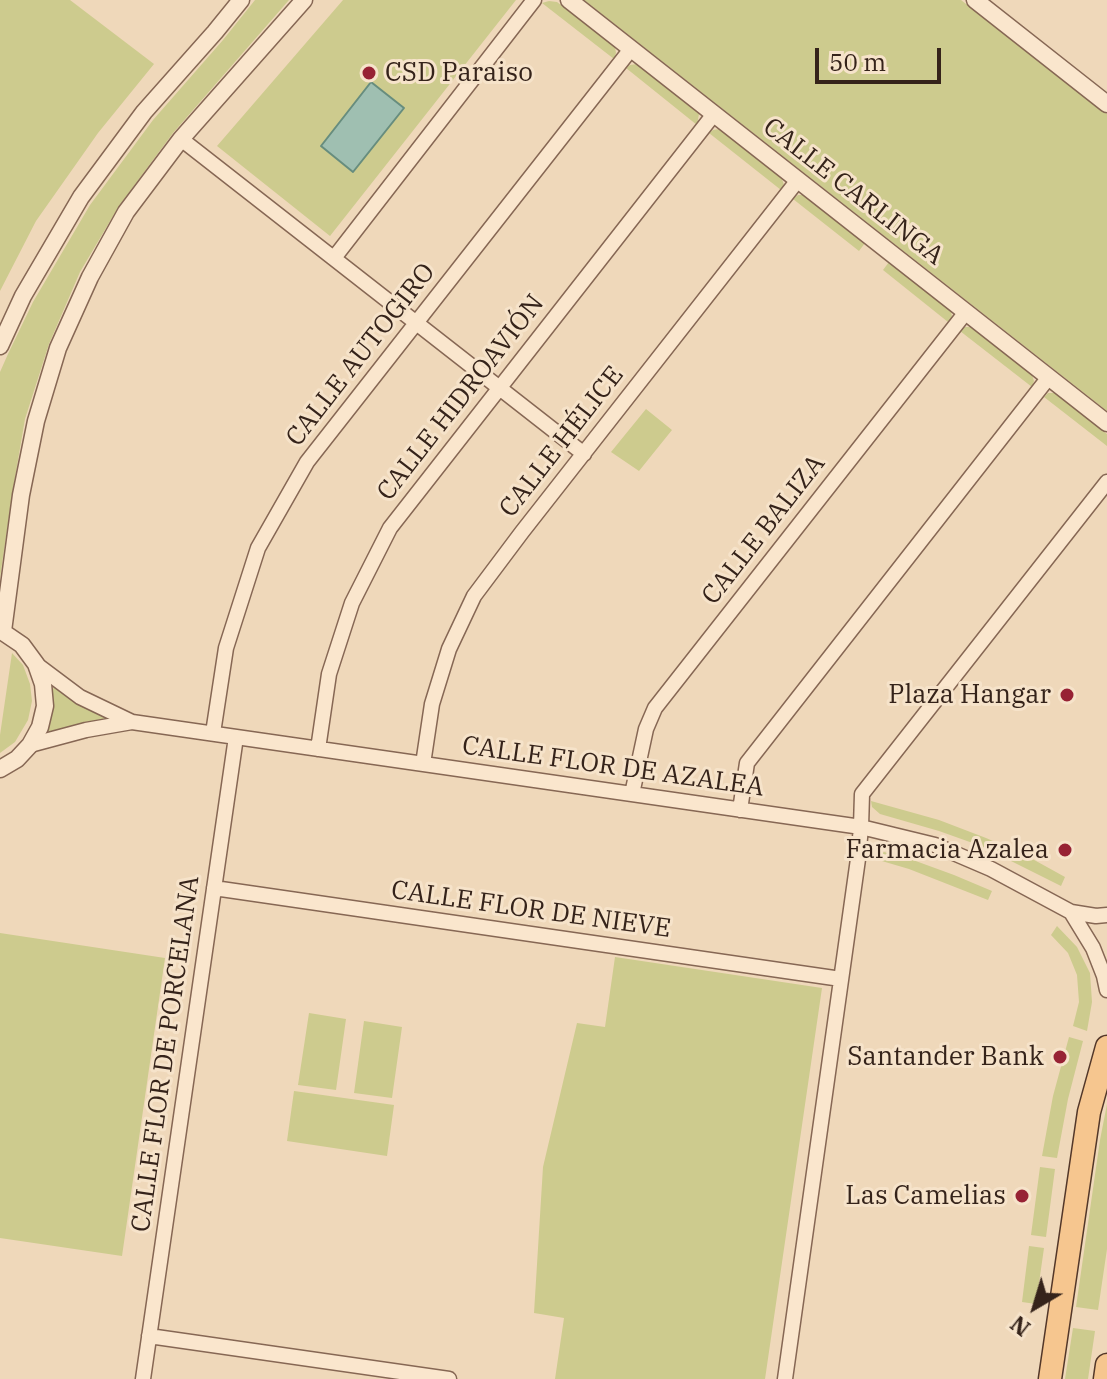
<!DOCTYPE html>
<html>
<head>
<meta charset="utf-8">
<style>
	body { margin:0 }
	#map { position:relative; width:1107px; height:1379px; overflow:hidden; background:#efd8ba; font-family:"IBM Plex Serif",serif }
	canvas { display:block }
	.north { position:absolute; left:995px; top:1267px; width:80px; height:80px; -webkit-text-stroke:6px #f6e3ca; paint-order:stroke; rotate:218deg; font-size:22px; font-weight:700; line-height:32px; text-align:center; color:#35231a }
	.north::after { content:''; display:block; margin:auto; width:28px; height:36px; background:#35231a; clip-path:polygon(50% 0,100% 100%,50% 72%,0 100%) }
	.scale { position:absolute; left:815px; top:48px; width:126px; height:36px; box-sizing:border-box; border:4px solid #35231a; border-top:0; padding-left:10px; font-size:24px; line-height:28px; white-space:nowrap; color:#35231a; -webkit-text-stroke:6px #f6e3ca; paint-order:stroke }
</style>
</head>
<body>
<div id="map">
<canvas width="1107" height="1379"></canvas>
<div class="north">N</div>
<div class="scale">50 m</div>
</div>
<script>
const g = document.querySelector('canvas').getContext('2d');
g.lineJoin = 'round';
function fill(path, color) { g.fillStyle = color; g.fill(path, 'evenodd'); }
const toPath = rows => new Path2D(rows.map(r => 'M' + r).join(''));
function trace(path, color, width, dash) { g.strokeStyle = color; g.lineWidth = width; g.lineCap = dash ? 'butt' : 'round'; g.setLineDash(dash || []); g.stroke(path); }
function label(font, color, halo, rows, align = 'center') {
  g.font = font + ' "IBM Plex Serif",serif'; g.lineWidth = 6; g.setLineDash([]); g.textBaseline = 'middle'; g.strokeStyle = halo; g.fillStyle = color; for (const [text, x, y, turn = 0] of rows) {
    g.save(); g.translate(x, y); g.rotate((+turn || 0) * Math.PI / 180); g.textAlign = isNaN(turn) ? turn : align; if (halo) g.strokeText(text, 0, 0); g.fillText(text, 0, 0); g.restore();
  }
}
fill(toPath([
	[0,0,70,0,154,64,98,133,36,221,0,291],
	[255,0,289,0,173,133,119,206,80,272,49,344,25,419,12,495,0,578,0,372,8,354,33,302,90,205,153,120,223,40],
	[343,0,516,0,330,236,217,146],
	[584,0,961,0,1107,114,1107,411],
	[549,1,557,2,615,47,616,53,614,59,542,3],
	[637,64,699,114,697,125,626,68,630,65],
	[719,129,782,179,784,185,781,190,709,133,713,130],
	[798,195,803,195,865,243,859,251,793,199],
	[889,262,951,311,952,317,948,322,883,270],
	[965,327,971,327,1032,375,1034,381,1032,387,960,331],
	[1048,393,1055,393,1107,434,1107,446,1044,397],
	[646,409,672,430,639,471,611,452],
	[12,653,23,665,30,684,32,701,28,720,15,742,0,753,0,735],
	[54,687,72,700,109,718,108,720,86,722,48,734,46,732,53,711,53,689],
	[871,801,939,820,986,838,1027,856,1065,877,1061,886,981,846,939,831,880,814,872,807],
	[884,852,913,860,954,875,992,891,988,900,909,869,875,859,878,854],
	[1057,926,1077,947,1090,973,1092,1002,1087,1031,1073,1026,1079,1002,1077,975,1068,953,1051,935],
	[0,933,165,958,122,1256,0,1238],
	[615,957,822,988,765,1379,555,1379,564,1318,534,1313,543,1167,577,1023,605,1027],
	[309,1013,346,1019,336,1090,298,1085],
	[364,1021,402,1027,392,1098,354,1093],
	[1069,1037,1083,1041,1068,1099,1057,1158,1042,1156,1053,1096],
	[294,1091,394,1105,387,1156,287,1141],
	[1107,1104,1107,1249,1098,1310,1076,1307,1100,1140],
	[1040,1167,1055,1169,1046,1237,1031,1235],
	[1029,1246,1044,1248,1036,1304,1022,1302],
	[1073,1328,1095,1331,1088,1379,1065,1379]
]), '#cdcb8e');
const water = toPath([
	[371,82,404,108,353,172,321,146,371,82]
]);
fill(water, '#9fbfb1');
trace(water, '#678d7e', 2);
const minor = toPath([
	[181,139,584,454],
	[334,258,534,0],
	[36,664,80,697,132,722,861,827,935,845,991,869,1071,912,1096,916,1107,915],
	[213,733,226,648,258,548,307,462,631,49],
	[30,745,86,730,132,722],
	[318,749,329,674,352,603,390,528,714,114],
	[423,764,432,704,449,649,474,596,522,532,798,180],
	[632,794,646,729,655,708,966,312],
	[740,810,747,763,1049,377],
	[214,888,841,979],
	[1071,912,1093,948,1104,976,1107,990],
	[149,1336,449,1379],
	[143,1379,236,737],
	[785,1379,858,859,861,827,862,794,1107,482]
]);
const tertiary = toPath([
	[569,0,1107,423],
	[975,0,1107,104],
	[0,346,23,296,81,197,144,112,215,32,241,0],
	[0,630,22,645,36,664,43,684,45,706,40,727,30,745,17,759,0,769],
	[3,631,21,495,36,421,58,348,90,277,126,212,181,139,304,0]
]);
const primary = toPath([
	[1050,1379,1089,1112,1107,1047],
	[1105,1379,1107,1365]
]);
trace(minor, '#866754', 17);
trace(tertiary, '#866754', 19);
trace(primary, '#533729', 25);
trace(minor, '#fae6cd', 14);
trace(tertiary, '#fae6cd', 16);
trace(primary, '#f6c68f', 22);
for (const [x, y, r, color] of [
	[369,73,8,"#972234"],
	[1067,695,8,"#972234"],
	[1065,850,8,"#972234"],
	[1060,1057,8,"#972234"],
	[1022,1196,8,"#972234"]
]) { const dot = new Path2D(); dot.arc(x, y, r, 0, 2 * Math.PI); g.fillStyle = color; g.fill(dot); trace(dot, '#f6e3ca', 3); }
label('26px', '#35231a', '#f6e3ca', [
	["CSD Paraiso",385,73,"left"],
	["Plaza Hangar",1051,695],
	["Farmacia Azalea",1049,850],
	["Santander Bank",1044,1057],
	["Las Camelias",1006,1196]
], 'right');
label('26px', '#35231a', '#f6e3ca', [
	["CALLE CARLINGA",853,192,38],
	["CALLE AUTOGIRO",361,355,-52],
	["CALLE HIDROAVIÓN",461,398,-52],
	["CALLE HÉLICE",562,442,-52],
	["CALLE BALIZA",764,530,-52],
	["CALLE FLOR DE AZALEA",613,767,8],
	["CALLE FLOR DE NIEVE",531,910,8],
	["CALLE FLOR DE PORCELANA",166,1054,-82]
]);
</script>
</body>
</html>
